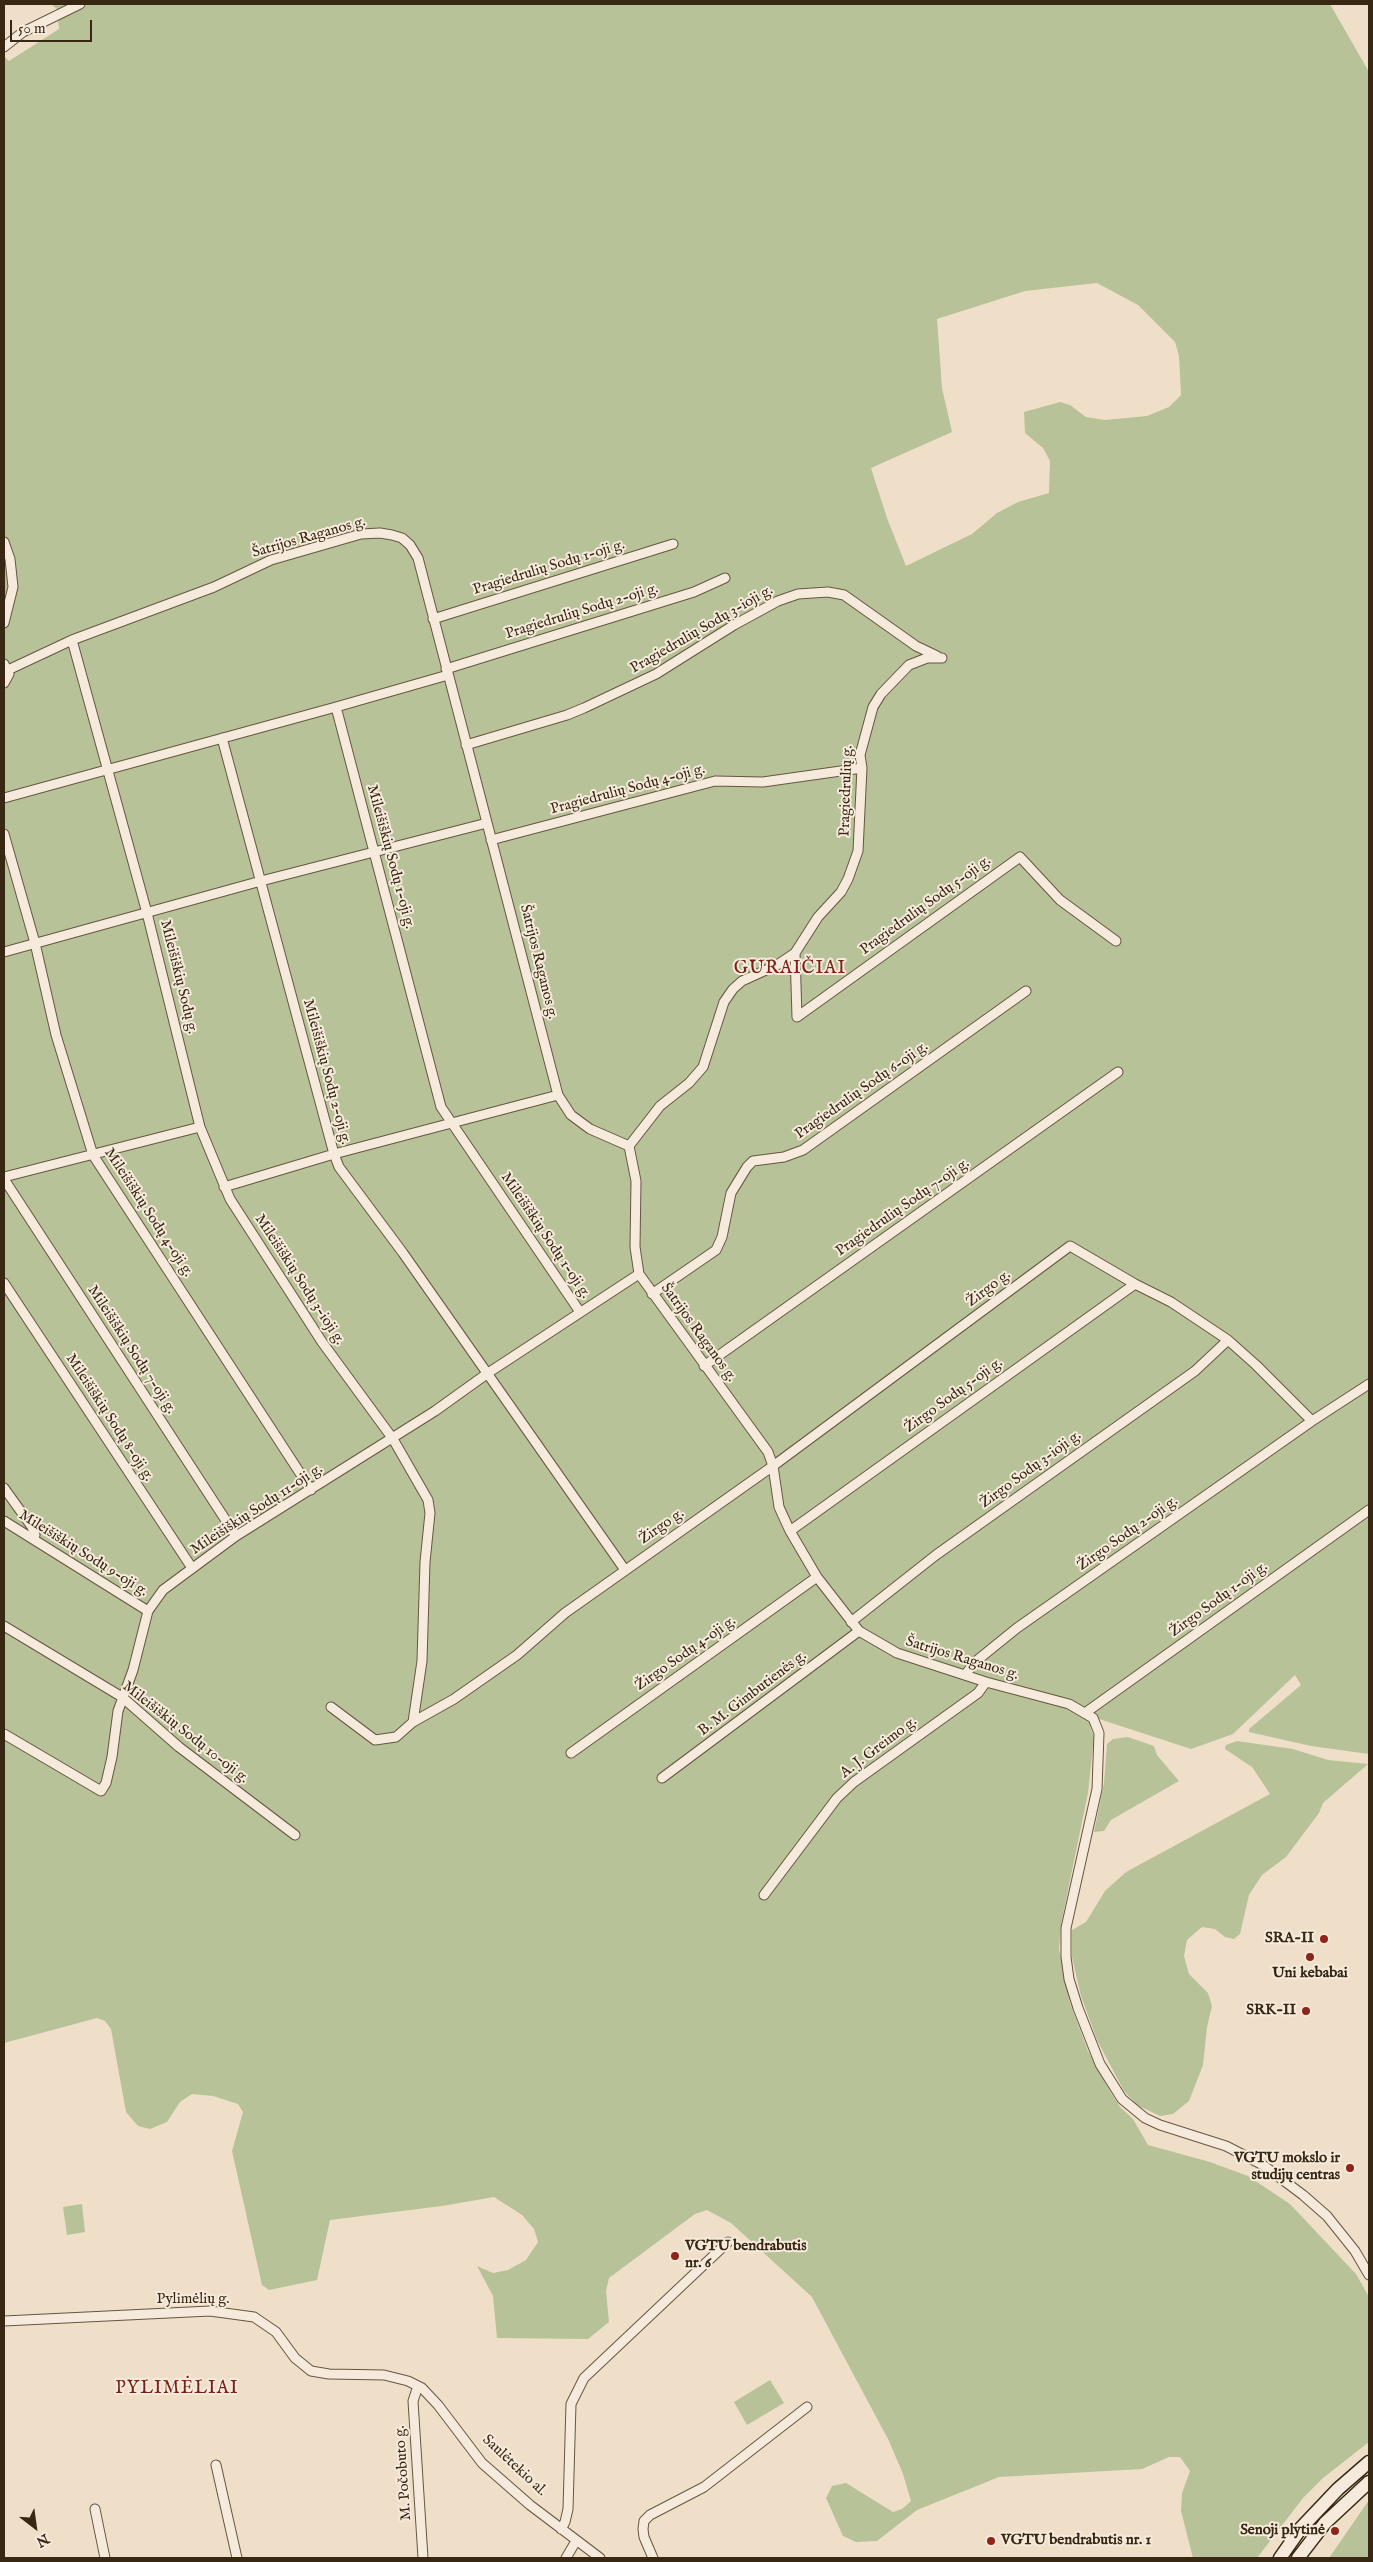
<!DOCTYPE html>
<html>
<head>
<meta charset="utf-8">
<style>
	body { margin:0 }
	#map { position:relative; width:1373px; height:2562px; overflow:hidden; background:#f0dfc8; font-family:"IM FELL English",serif }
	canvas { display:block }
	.frame { position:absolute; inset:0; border:5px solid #382813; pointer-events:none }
	.north { position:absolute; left:10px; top:2502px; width:50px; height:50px; -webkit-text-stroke:4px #f5eadb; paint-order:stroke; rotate:150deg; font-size:14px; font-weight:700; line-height:20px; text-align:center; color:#382813 }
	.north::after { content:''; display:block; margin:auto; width:18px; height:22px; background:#382813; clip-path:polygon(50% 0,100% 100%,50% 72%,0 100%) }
	.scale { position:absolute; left:10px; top:20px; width:82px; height:22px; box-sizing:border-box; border:2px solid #382813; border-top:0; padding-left:6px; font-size:15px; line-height:18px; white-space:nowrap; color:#382813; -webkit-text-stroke:4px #f5eadb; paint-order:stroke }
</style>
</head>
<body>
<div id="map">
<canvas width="1373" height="2562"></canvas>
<div class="frame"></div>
<div class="north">N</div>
<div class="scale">50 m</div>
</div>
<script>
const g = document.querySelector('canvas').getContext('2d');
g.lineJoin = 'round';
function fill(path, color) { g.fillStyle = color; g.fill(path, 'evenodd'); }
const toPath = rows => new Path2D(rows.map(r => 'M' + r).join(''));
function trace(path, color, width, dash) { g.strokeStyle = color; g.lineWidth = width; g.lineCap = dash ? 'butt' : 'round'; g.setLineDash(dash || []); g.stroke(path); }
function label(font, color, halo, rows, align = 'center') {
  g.font = font + ' "IM FELL English",serif'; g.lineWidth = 4; g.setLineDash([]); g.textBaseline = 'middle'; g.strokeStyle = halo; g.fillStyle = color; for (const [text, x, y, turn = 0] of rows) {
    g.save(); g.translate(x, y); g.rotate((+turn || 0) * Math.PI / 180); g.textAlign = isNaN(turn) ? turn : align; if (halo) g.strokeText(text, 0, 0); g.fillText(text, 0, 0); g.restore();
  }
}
fill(toPath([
	[51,4,1330,4,1369,72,1369,1754,1311,1746,1249,1732,1249,1729,1301,1685,1295,1675,1233,1734,1191,1749,1096,1718,1090,1727,1094,1737,1088,1793,1061,1924,1059,1949,1070,2003,1088,2051,1111,2093,1120,2107,1133,2119,1148,2145,1210,2162,1248,2176,1290,2204,1356,2274,1369,2297,1369,2442,1323,2478,1303,2498,1257,2558,1193,2558,1181,2511,1182,2493,1190,2471,1180,2457,1169,2457,1142,2469,999,2477,917,2510,877,2541,856,2542,843,2536,826,2498,832,2486,846,2483,893,2512,902,2509,911,2501,903,2474,889,2441,812,2297,731,2223,707,2210,695,2214,609,2278,606,2291,609,2322,588,2339,497,2338,493,2296,477,2266,493,2273,508,2270,526,2260,538,2242,534,2229,522,2215,494,2197,442,2206,330,2220,317,2280,269,2290,262,2285,232,2151,243,2112,238,2104,213,2096,192,2094,180,2102,167,2122,150,2129,138,2126,126,2112,111,2029,105,2021,97,2018,4,2043,4,56,9,61,59,29,57,9],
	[1097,283,1138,305,1175,342,1179,356,1181,395,1169,407,1147,416,1105,420,1086,417,1070,405,1060,402,1024,412,1025,433,1043,448,1050,461,1049,493,1018,502,997,513,972,534,906,566,887,518,871,468,952,432,942,388,937,319,1025,291],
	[1128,1737,1154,1746,1157,1755,1179,1781,1111,1820,1104,1831,1094,1832,1104,1783,1107,1744,1113,1739],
	[1237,1741,1293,1749,1328,1760,1368,1764,1323,1803,1319,1813,1286,1857,1262,1875,1249,1895,1240,1934,1234,1939,1225,1937,1215,1929,1202,1927,1187,1940,1184,1956,1189,1974,1208,1993,1212,2006,1207,2027,1203,2065,1189,2101,1173,2114,1160,2116,1137,2105,1124,2091,1097,2040,1081,1996,1072,1957,1072,1930,1086,1922,1105,1891,1126,1872,1270,1794,1252,1767,1225,1749,1226,1745],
	[82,2204,85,2232,67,2235,63,2207],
	[770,2380,784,2403,747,2425,734,2402],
	[1369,2500,1369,2558,1329,2558]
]), '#b7c298');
const street = toPath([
	[4,47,23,32,80,4],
	[4,542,10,559,13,587,4,623],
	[433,619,673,544],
	[4,664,9,674,4,683],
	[446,669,694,592,725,578],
	[8,670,72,640,214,587,271,560,361,534,380,533,392,535,402,538,410,545,418,558,558,1095,571,1115,590,1129,629,1146,636,1181,635,1247,639,1274,768,1452,773,1466,779,1507,790,1531,817,1577,859,1631,897,1653,986,1682,1069,1704,1093,1718,1099,1733,1097,1789,1066,1928,1066,1957,1069,1979,1078,2008,1100,2064,1122,2099,1145,2118,1160,2125,1226,2146,1263,2165,1303,2195,1327,2216,1355,2251,1369,2275],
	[336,707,448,675],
	[222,738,334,1154,339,1167,403,1253,625,1570],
	[466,745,567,715,584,708,656,674,734,625,778,601,798,594,828,592,844,595,916,646,937,656],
	[4,798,336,707,441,1107,580,1312],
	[4,834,35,943,56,1035,93,1155,311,1490],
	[491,840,715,781,763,782,862,768],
	[4,952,261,881,487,823],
	[795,953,797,1017,1020,857,1060,900,1116,941],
	[200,1127,230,1199,322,1342,393,1439,428,1500,430,1513,425,1562,422,1661,413,1722],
	[629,1146,660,1106,689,1083,703,1067,724,1002,733,989,742,981,777,965,795,953,818,917,841,892,848,879,858,851,862,768,860,755,873,707,881,694,909,665,927,658,942,658],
	[4,1177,200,1127,147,913,72,640],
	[4,1179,236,1536],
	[224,1187,334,1154,558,1095],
	[4,1283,192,1568],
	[652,1294,716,1250,722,1237,731,1193,747,1167,753,1161,784,1157,803,1150,1026,991],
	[704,1366,1118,1072],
	[4,1488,32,1527,35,1535,33,1538],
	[4,1521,148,1611],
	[790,1531,1135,1284],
	[851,1622,936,1555,1195,1371,1228,1340],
	[4,1626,122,1697,179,1747,295,1835],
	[965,1675,975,1662,1017,1628,1312,1421],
	[331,1707,375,1740,396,1737,413,1722,454,1699,517,1655,565,1613,773,1466,1070,1246,1135,1284,1171,1302,1228,1340,1256,1365,1312,1421,1369,1384],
	[1085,1713,1369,1510],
	[4,1734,101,1791,106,1783,112,1757,118,1711,133,1670,148,1611,163,1590,236,1536,435,1411,488,1373,639,1274],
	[571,1753,817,1577],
	[662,1778,859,1631],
	[764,1895,837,1798,854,1782,978,1693,986,1682],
	[4,2321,210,2311,254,2317,276,2332,295,2358,311,2371,329,2374,384,2375,408,2381,422,2388,438,2405,482,2463,530,2505,600,2558],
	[418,2386,413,2401,423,2558],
	[216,2465,237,2558],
	[95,2509,105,2558],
	[561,2529,565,2522,568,2509,571,2404,584,2378,728,2242],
	[566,2558,576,2541],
	[653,2558,644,2537,643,2529,644,2521,650,2515,704,2487,807,2407]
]);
const secondary = toPath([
	[1280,2558,1301,2528,1338,2489,1369,2462],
	[1298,2558,1325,2523,1369,2482]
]);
trace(street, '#665640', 11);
trace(secondary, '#382813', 15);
trace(street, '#f5eadb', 9);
trace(secondary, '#f5eadb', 12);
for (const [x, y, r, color] of [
	[1324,1939,5,"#8f2418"],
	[1310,1957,5,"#8f2418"],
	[1306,2011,5,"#8f2418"],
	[1350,2168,5,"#8f2418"],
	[675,2256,5,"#8f2418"],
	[1335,2531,5,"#8f2418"],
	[991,2541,5,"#8f2418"]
]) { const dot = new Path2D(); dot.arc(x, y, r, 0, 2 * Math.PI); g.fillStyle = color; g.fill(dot); trace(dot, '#f5eadb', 2); }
label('15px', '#382813', '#f5eadb', [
	["Šatrijos Raganos g.",309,538,-16],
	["Pragiedrulių Sodų 1-oji g.",549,568,-17],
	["Pragiedrulių Sodų 2-oji g.",582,612,-17],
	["Pragiedrulių Sodų 3-ioji g.",702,630,-30],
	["Pragiedrulių Sodų 4-oji g.",628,790,-15],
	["Pragiedrulių g.",847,791,-88],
	["Mileišiškių Sodų 1-oji g.",390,857,75],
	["Pragiedrulių Sodų 5-oji g.",926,906,-36],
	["Šatrijos Raganos g.",538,962,76],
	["Mileišiškių Sodų g.",178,977,76],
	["Mileišiškių Sodų 2-oji g.",326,1072,75],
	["Pragiedrulių Sodų 6-oji g.",862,1091,-35],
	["Pragiedrulių Sodų 7-oji g.",903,1208,-35],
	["Mileišiškių Sodų 4-oji g.",148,1213,57],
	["Mileišiškių Sodų 1-oji g.",545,1236,56],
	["Mileišiškių Sodų 3-ioji g.",299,1280,57],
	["Žirgo g.",989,1289,-37],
	["Šatrijos Raganos g.",698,1333,54],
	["Mileišiškių Sodų 7-oji g.",131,1350,57],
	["Žirgo Sodų 5-oji g.",954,1396,-36],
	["Mileišiškių Sodų 8-oji g.",109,1418,57],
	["Žirgo Sodų 3-ioji g.",1031,1470,-36],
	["Mileišiškių Sodų 11-oji g.",257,1510,-33],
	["Žirgo g.",662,1527,-35],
	["Žirgo Sodų 2-oji g.",1128,1534,-35],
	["Mileišiškių Sodų 9-oji g.",83,1554,32],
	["Žirgo Sodų 1-oji g.",1219,1600,-36],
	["Žirgo Sodų 4-oji g.",686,1654,-35],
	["Šatrijos Raganos g.",962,1659,17],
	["B. M. Gimbutienės g.",753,1694,-37],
	["Mileišiškių Sodų 10-oji g.",185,1733,38],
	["A. J. Greimo g.",879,1748,-37],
	["Pylimėlių g.",193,2300],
	["Saulėtekio al.",514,2466,43],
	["M. Počobuto g.",404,2473,-94]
]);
label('bold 15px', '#382813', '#f5eadb', [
	["SRA-II",1314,1939],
	["Uni kebabai",1310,1974,"center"],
	["SRK-II",1296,2011],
	["VGTU mokslo ir",1340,2159],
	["studijų centras",1340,2176],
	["VGTU bendrabutis",685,2247,"left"],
	["nr. 6",685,2264,"left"],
	["Senoji plytinė",1325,2531],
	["VGTU bendrabutis nr. 1",1001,2541,"left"]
], 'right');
g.letterSpacing = '1px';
label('18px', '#7a1f14', '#f5eadb', [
	["GURAIČIAI",790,969],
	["PYLIMĖLIAI",177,2389]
]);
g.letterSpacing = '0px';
</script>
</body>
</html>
